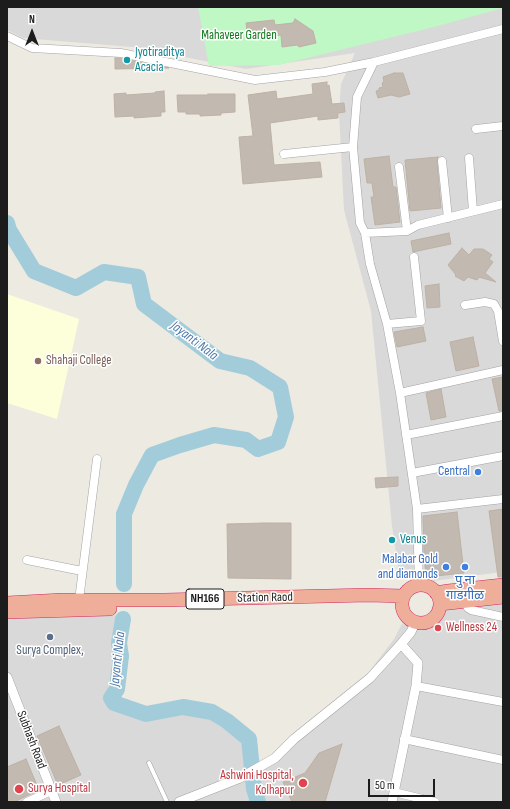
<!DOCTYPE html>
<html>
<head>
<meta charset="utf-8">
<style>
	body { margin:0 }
	#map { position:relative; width:510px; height:809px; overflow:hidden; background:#edeae2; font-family:"Sofia Sans Condensed",sans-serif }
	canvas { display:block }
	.frame { position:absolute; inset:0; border:8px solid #1c1c1c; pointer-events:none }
	.north { position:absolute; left:12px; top:12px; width:40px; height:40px; -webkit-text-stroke:3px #fff; paint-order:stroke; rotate:0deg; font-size:11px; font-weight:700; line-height:16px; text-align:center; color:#1c1c1c }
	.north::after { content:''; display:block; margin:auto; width:14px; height:18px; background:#1c1c1c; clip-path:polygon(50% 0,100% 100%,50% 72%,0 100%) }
	.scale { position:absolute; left:368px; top:779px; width:67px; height:18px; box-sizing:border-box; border:2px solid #1c1c1c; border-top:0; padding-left:5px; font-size:12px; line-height:14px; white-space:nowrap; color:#1c1c1c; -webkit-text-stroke:3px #fff; paint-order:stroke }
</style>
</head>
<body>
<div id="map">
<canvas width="510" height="809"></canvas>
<div class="frame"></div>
<div class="north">N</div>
<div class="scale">50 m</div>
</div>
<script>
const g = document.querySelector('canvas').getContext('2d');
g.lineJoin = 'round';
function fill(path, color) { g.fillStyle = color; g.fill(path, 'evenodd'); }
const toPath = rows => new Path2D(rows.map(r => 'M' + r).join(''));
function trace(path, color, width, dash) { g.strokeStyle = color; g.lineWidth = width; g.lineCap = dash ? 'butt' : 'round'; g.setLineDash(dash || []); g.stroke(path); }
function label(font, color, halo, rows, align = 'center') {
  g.font = font + ' "Sofia Sans Condensed","Noto Sans Devanagari",sans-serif'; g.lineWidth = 3; g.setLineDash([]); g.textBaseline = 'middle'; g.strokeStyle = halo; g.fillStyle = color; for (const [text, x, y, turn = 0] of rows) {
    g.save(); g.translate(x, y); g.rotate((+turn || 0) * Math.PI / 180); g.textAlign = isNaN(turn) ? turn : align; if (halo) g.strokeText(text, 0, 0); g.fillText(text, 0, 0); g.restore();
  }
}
fill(toPath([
	[7,7,503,7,503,572,424,582,414,582,399,573,392,526,371,311,344,210,339,113,341,84,355,53,246,69,132,47,23,38,7,30],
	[503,594,503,802,262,802,257,787,256,774,350,697,394,639,402,624,410,626,421,623,427,618,430,613,432,606],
	[111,607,122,630,119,641,120,666,117,689,111,698,117,704,146,714,185,708,212,712,224,719,249,739,254,787,259,802,7,802,7,612]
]), '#dad9d9');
fill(toPath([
	[7,294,79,319,57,419,7,403]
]), '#fdfeda');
fill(toPath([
	[198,7,503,7,503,8,434,27,279,65,209,66]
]), '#bff7c5');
trace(toPath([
	[7,223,9,230,34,271,76,288,104,272,138,277,144,304,220,361,250,368,280,387,286,417,278,442,258,449,246,440,214,435,180,445,152,455,136,485,124,514,124,584],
	[123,619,119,643,121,656,117,689,111,698,114,703,146,714,183,707,212,712,227,721,249,739,254,789,258,802]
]), '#a3ccda', 16);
const building = toPath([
	[295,19,313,31,316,43,299,47,297,45,282,47,281,35,248,38,246,23,274,20,275,25,293,23,295,19],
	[115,58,120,58,169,68,115,69,115,58],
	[394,73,403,73,410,94,399,97,391,95,378,98,376,91,379,90,379,88,383,87,382,83,384,82,383,77,394,73],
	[327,82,327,86,329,85,332,104,344,103,345,112,338,113,338,118,318,120,318,116,270,123,274,165,320,162,322,177,243,184,239,137,253,136,248,95,276,91,277,99,313,94,312,84,327,82],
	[164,91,165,112,161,112,161,116,134,118,134,116,115,117,114,94,126,93,126,95,155,93,155,92,164,91],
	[208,94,235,94,235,112,221,113,221,115,200,116,200,114,186,114,186,112,178,112,177,95,208,95,208,94],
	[389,156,393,187,396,187,400,222,375,225,371,197,374,197,372,183,367,183,364,159,389,156],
	[438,157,437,162,441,208,410,211,405,160,438,157],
	[449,233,451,244,413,252,411,241,449,233],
	[462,248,469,255,474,249,483,249,492,255,489,259,493,262,485,273,496,282,479,277,477,280,468,277,464,281,455,276,456,275,448,265,462,248],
	[439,284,440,307,427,308,425,286,439,284],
	[423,327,426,341,397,347,394,332,423,327],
	[473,337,479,366,456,371,450,342,473,337],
	[503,377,503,411,499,411,492,379,503,377],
	[441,389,446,417,431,420,426,393,441,389],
	[398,477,398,486,376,488,375,478,398,477],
	[503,509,503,577,498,577,489,511,503,509],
	[457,512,464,573,426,577,424,554,423,516,457,512],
	[264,523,291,523,291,579,228,578,227,524,264,523],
	[59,726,81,775,58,785,37,736,59,726],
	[342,744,325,802,292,802,283,782,305,773,319,753,342,744],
	[26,759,39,790,14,802,9,802,7,798,7,767,26,759]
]);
fill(building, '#c2b9b1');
trace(building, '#beb1a5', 1);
const service = toPath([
	[149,763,167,802]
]);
const minor = toPath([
	[7,36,32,48,121,53,255,80,325,72,374,62,503,29],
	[374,62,357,97,353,147,360,223,365,233,407,231,418,225,503,204],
	[476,129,503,126],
	[284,154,353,147],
	[469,158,473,211],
	[442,161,448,218],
	[399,167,407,231],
	[365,233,370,264,387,324],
	[465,305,485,302,494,304,498,311,503,341],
	[400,393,387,324,421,321,414,257],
	[406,435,503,416],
	[412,473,503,456],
	[417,509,503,499],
	[27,560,82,571],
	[419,586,417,509,400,393,503,370],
	[79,600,97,459],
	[464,601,468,608,471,610,503,617],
	[416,686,503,702],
	[404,739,503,760],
	[394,792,435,802],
	[27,802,51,791]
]);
const tertiary = toPath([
	[7,677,56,802],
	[179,802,240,778,275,758,294,739,370,678,401,644,411,632,415,623],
	[392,802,416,686,418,663,401,644]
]);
const trunk = toPath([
	'402 604a19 19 0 1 1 38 0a19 19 0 1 1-38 0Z',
	[436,593,448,591,503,585],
	[7,603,62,600,165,600,368,595,403,596],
	[440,604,503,597],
	[7,612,110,609]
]);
trace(service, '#a3a3a3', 5);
trace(minor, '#a3a3a3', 9);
trace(tertiary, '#a3a3a3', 10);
trace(trunk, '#d2285e', 14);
trace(service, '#fff', 4);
trace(minor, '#fff', 8);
trace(tertiary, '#fff', 9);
trace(trunk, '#eeae9a', 13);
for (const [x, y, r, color] of [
	[127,60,4,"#0f9aa8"],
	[38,361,4,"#8d6e63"],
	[478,472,4,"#3f7fe0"],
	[392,540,4,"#0f9aa8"],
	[446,567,4,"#3f7fe0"],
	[465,567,4,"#3f7fe0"],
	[438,628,4,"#e0444e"],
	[50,637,4,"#5c6f8a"],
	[303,783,5,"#e0444e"],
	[19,789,5,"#e0444e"]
]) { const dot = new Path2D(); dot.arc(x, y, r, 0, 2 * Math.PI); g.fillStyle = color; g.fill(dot); trace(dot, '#fff', 1.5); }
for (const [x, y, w] of [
	[205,599,38]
]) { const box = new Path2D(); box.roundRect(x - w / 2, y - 10, w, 20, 3); g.fillStyle = '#fff'; g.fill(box); trace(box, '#1c1c1c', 1); }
label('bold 12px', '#1c1c1c', null, [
	["NH166",205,599]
]);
label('13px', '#0e7619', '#fff', [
	["Mahaveer Garden",239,36]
]);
label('13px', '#0d838f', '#fff', [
	["Jyotiraditya",135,53],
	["Acacia",135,68],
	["Venus",400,540]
], 'left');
label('13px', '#785e54', '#fff', [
	["Shahaji College",46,361]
], 'left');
label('13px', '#366cbe', '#fff', [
	["Central",470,472],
	["Malabar Gold",438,560],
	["and diamonds",438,575],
	["पु ना",465,581,"center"],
	["गाडगीळ",465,596,"center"]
], 'right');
label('13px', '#1c1c1c', '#fff', [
	["Station Raod",265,598,-1],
	["Subhash Road",31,740,69]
]);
label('13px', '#be3a42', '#fff', [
	["Wellness 24",446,628],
	["Ashwini Hospital,",294,776,"right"],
	["Kolhapur",294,791,"right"],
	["Surya Hospital",28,789]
], 'left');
label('13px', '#4e5e75', '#fff', [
	["Surya Complex,",50,651]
]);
label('italic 14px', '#4c78a8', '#fff', [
	["Jayanti Nala",194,341,37],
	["Jayanti Nala",118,659,-84]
]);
</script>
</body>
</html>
